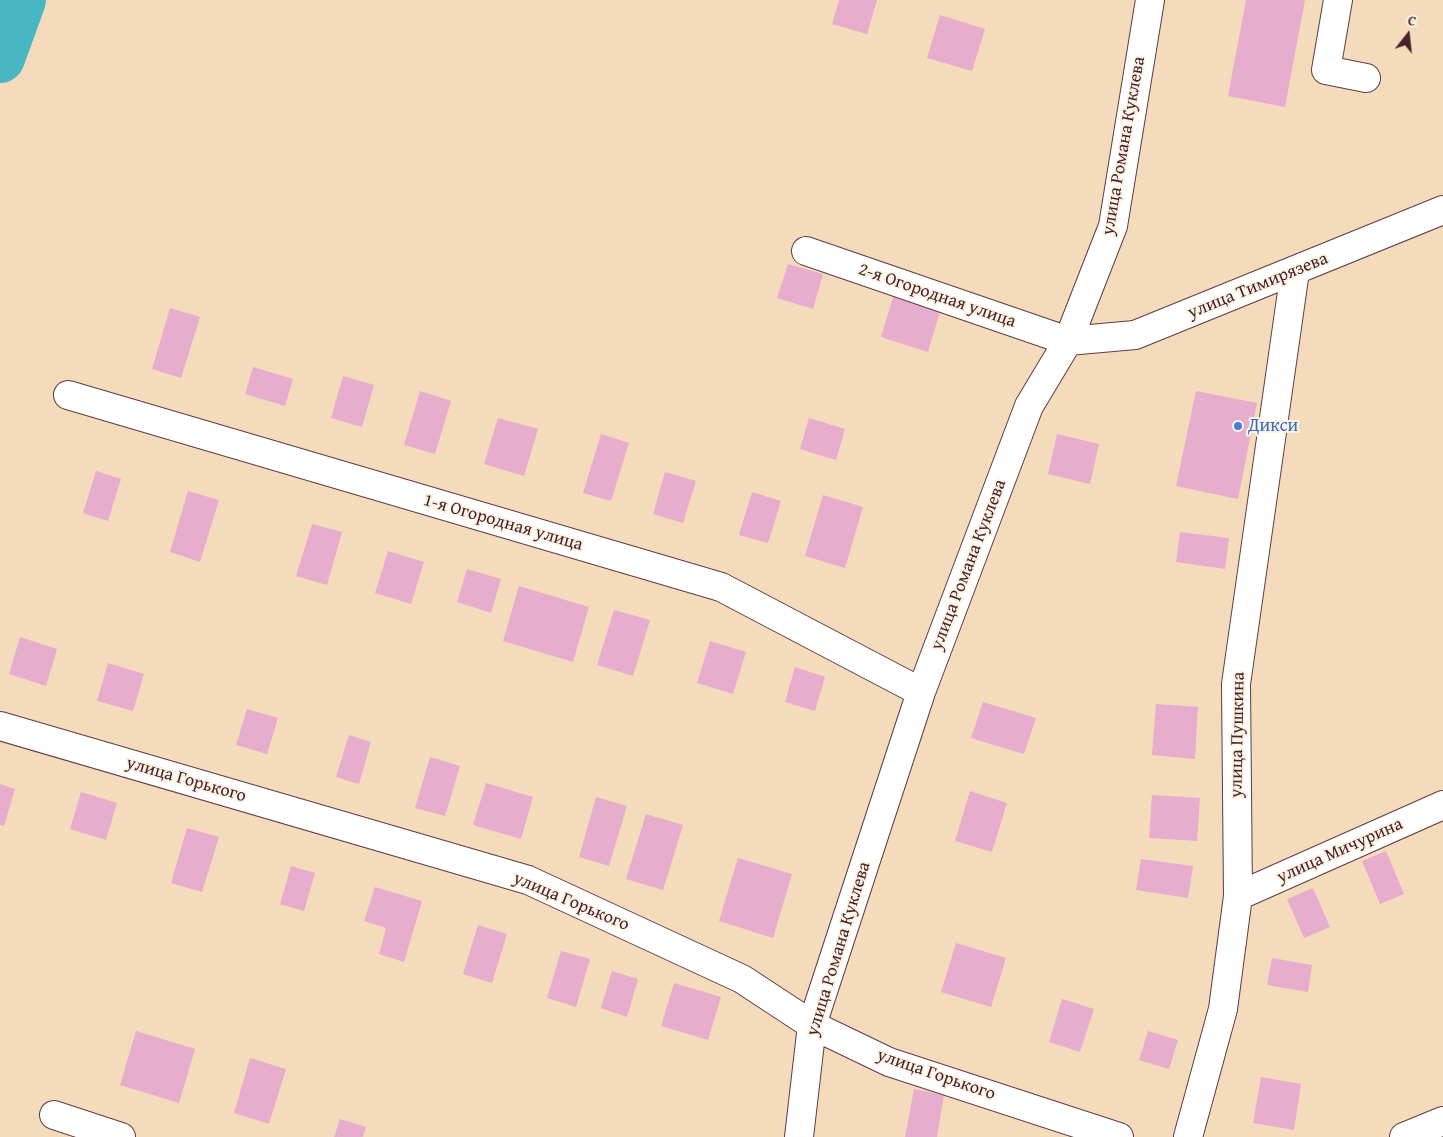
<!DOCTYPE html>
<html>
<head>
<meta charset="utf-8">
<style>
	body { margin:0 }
	#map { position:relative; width:1443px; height:1137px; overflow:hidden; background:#f3dbbc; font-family:"Gentium Book Plus",serif }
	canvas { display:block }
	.north { position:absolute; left:1383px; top:10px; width:50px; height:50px; -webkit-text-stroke:4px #fcf5e5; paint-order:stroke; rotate:16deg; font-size:14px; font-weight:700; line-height:20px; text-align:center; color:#4a1f2b }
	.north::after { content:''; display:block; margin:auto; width:18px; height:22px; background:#4a1f2b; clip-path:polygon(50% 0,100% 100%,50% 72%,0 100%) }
</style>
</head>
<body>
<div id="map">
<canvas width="1443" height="1137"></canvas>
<div class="north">С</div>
</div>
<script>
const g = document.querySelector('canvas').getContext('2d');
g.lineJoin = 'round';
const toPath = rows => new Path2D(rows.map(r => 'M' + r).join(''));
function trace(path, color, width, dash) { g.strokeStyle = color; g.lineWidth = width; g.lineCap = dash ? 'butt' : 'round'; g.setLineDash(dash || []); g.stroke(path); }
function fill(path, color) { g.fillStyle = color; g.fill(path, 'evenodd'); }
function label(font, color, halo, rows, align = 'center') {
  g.font = font + ' "Gentium Book Plus",serif'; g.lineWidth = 4; g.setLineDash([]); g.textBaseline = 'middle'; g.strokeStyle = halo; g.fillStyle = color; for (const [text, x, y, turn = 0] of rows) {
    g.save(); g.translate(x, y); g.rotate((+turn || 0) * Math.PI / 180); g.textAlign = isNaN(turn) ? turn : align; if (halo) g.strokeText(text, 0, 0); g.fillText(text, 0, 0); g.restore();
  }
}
trace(toPath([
	[0,58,21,0]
]), '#49b6c4', 50);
fill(toPath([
	[839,0,877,0,867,34,832,24],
	[1246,0,1305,0,1285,107,1228,96],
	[940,15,985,29,972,71,927,58],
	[788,264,823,274,813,309,777,298],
	[894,294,941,308,928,352,881,337],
	[170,308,200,317,181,378,152,369],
	[253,367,293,379,285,406,245,394],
	[343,376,374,385,362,427,331,418],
	[420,391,451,401,435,454,404,445],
	[1196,391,1257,403,1238,499,1176,486],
	[498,418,538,429,524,476,484,464],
	[809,418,845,429,836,460,800,449],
	[601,434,629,443,611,501,583,493],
	[1057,434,1099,444,1090,484,1048,474],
	[96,471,121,479,108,521,83,513],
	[665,472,696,481,683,523,653,514],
	[188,491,219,500,200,562,170,552],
	[752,492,781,501,768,543,739,535],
	[823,495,863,507,845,568,805,556],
	[312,524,342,532,327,585,296,576],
	[1180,532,1229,538,1225,569,1176,562],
	[388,551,424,562,411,604,375,593],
	[467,569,501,579,491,613,457,602],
	[519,586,589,607,573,662,503,641],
	[614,610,650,620,633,676,597,665],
	[20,637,57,649,46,686,9,674],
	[710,641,746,652,733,694,697,683],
	[108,663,144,674,133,711,97,701],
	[795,667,825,677,815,711,785,702],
	[983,702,1036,718,1024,754,971,738],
	[1156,704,1198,707,1195,759,1152,755],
	[247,709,278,718,267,754,236,745],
	[349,735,371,742,359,784,336,777],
	[430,757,460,766,445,816,415,808],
	[486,783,533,797,521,839,473,825],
	[0,784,15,789,4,826,0,825],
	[970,791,1007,803,992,852,955,841],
	[81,792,117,803,106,840,70,829],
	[1152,795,1200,798,1197,841,1149,838],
	[596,797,627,806,609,866,579,857],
	[646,814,683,825,663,890,626,879],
	[187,828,219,837,202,892,171,883],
	[1386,851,1404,894,1380,904,1362,861],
	[738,858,792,874,773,938,719,921],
	[1141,859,1193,866,1188,898,1136,890],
	[291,866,315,873,304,911,280,904],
	[375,887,422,901,404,962,379,954,386,928,364,921],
	[1313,888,1330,927,1304,938,1287,899],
	[478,925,507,934,492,983,463,974],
	[956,943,1006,958,991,1007,941,992],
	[561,951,590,959,576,1007,547,998],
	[1272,958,1312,965,1308,992,1267,985],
	[612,971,638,979,627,1017,601,1008],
	[674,983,721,997,708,1040,661,1026],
	[1062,999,1094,1009,1080,1052,1049,1042],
	[136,1031,195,1049,179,1103,120,1085],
	[1148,1031,1178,1040,1169,1069,1139,1060],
	[250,1058,286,1069,269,1124,234,1113],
	[1261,1077,1301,1084,1294,1130,1253,1123],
	[914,1089,944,1095,937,1137,905,1137],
	[340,1119,366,1127,363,1137,334,1137]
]), '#e7adcc');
const minor = toPath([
	[1338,0,1326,70,1366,78],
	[806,251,1068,341,1135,335,1443,210],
	[68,395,721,587,921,692],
	[0,726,528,880,742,979,812,1025,889,1062,1119,1137],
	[1238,896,1443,805],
	[54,1115,121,1137],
	[799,1137,812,1025,921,692,1029,406,1068,341,1113,226,1150,0],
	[1188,1137,1223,1009,1238,896,1236,684,1295,271],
	[1404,1137,1443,1121]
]);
trace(minor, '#633b41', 30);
trace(minor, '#fff', 28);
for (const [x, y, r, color] of [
	[1238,426,5,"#3f7fe0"]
]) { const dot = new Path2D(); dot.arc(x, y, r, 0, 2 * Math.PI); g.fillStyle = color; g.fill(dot); trace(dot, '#fcf5e5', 2); }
label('18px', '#4a1f2b', '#fcf5e5', [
	["улица Романа Куклева",1124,146,-80],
	["улица Тимирязева",1258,286,-22],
	["2-я Огородная улица",937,296,19],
	["1-я Огородная улица",503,523,16],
	["улица Романа Куклева",969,565,-69],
	["улица Пушкина",1238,735,-89],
	["улица Горького",186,780,16],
	["улица Мичурина",1340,851,-24],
	["улица Горького",571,902,23],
	["улица Романа Куклева",839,949,-73],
	["улица Горького",936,1075,19]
]);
label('18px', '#366cbe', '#fcf5e5', [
	["Дикси",1248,426]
], 'left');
</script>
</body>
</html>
